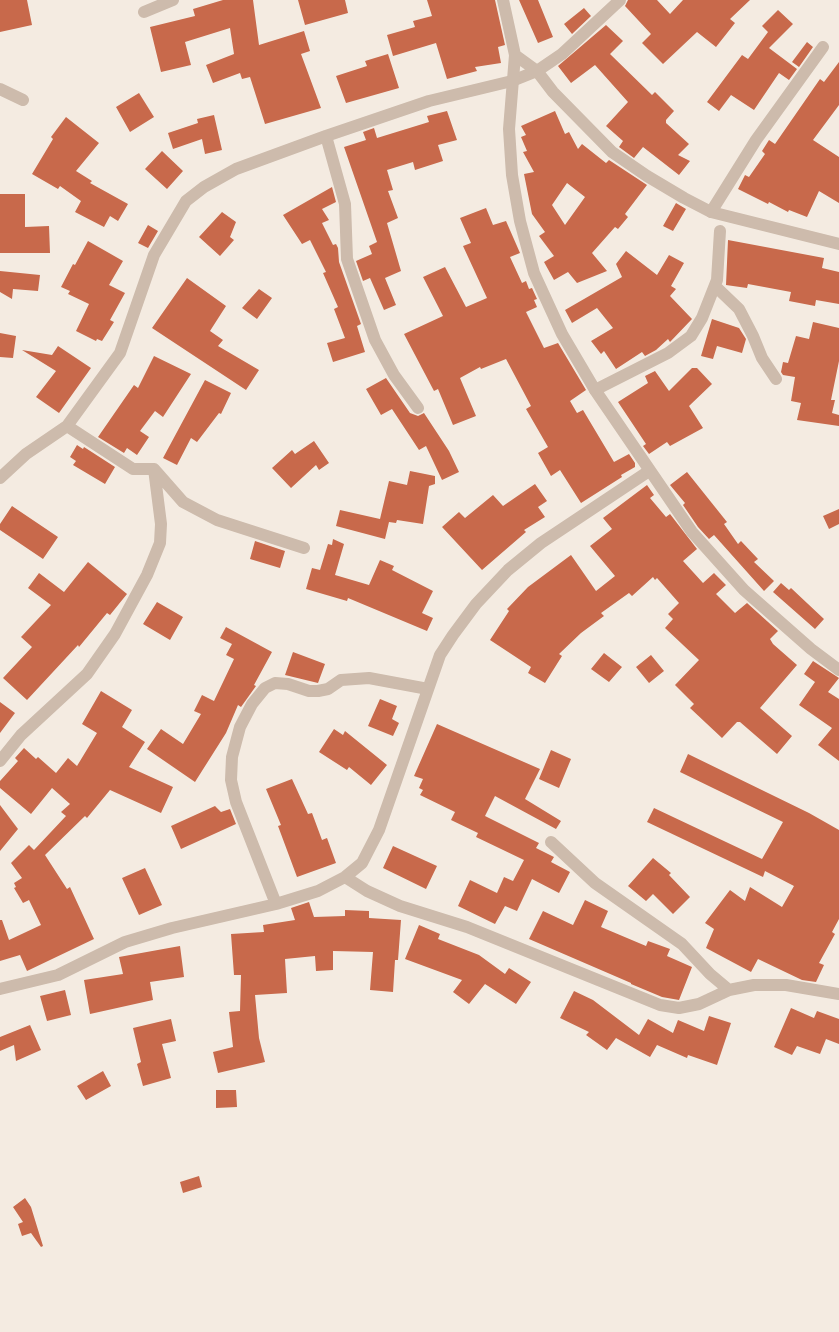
<!DOCTYPE html>
<html>
<head>
<meta charset="utf-8">
<style>
	body { margin:0 }
	canvas { display:block; background:#f4ebe1 }
</style>
</head>
<body>
<canvas width="839" height="1332"></canvas>
<script>
const g = document.querySelector('canvas').getContext('2d');
g.lineJoin = 'round';
function fill(path, color) { g.fillStyle = color; g.fill(path, 'evenodd'); }
const toPath = rows => new Path2D(rows.map(r => 'M' + r).join(''));
function trace(path, color, width, dash) { g.strokeStyle = color; g.lineWidth = width; g.lineCap = dash ? 'butt' : 'round'; g.setLineDash(dash || []); g.stroke(path); }
fill(toPath([
	[0,0,27,0,32,25,0,32],
	[223,0,253,0,259,45,304,31,310,51,301,54,321,108,265,124,250,77,242,79,240,73,213,83,206,65,234,54,230,28,185,42,191,65,161,72,150,27,195,16,193,9],
	[298,0,345,0,348,13,305,25],
	[427,0,495,0,505,45,498,47,501,63,475,67,477,71,447,79,436,43,393,56,387,35,415,27,413,21,432,16],
	[519,0,538,0,553,37,538,43],
	[628,0,657,0,670,14,683,0,750,0,730,19,735,23,716,47,697,32,663,64,642,43,651,34,625,6],
	[584,8,591,16,572,34,564,24],
	[778,10,793,24,769,48,797,69,789,80,779,73,754,110,731,95,719,111,707,102,742,55,748,59,768,32,762,26],
	[606,25,623,41,610,54,652,95,655,92,674,111,666,120,666,123,689,144,678,155,690,161,679,175,643,147,634,158,619,147,623,141,606,126,628,102,595,65,571,83,558,66],
	[807,42,813,47,799,67,792,62],
	[388,54,399,88,346,103,336,76,367,66,365,61],
	[839,62,839,105,813,140,839,157,839,203,819,191,807,217,789,210,788,212,769,202,768,204,738,189,745,175,749,177,765,154,762,151,769,140,775,144,820,79,824,82],
	[139,93,154,117,130,132,116,107],
	[447,111,457,140,438,145,443,161,415,170,413,162,387,170,393,190,388,191,398,218,387,223,401,271,385,278,396,305,384,310,370,278,363,281,356,261,372,254,369,246,377,242,344,147,366,140,363,132,374,128,377,138,429,122,427,116],
	[555,111,565,134,569,132,578,149,582,144,606,163,609,160,647,185,625,214,628,217,618,229,615,227,592,253,607,271,577,283,568,272,554,280,544,262,554,256,539,236,545,232,532,214,524,174,534,172,523,152,527,151,521,137,526,135,521,126],
	[567,183,585,197,565,225,552,205],
	[214,115,222,150,205,154,202,139,173,149,168,133,198,123,197,119],
	[66,117,99,143,76,171,92,181,90,183,128,204,118,221,110,216,104,227,75,212,81,201,60,186,58,189,32,174,53,139,51,137],
	[162,151,183,171,167,189,145,169],
	[332,187,336,202,322,209,329,220,322,223,333,245,336,244,338,248,339,262,361,324,357,326,365,352,333,362,327,343,345,338,334,309,338,307,323,273,326,272,310,240,302,244,283,215],
	[0,194,25,194,25,227,49,226,50,253,0,253],
	[676,203,686,209,673,231,663,226],
	[486,208,493,225,506,221,520,253,510,257,522,283,526,281,529,289,532,288,537,299,534,300,537,307,526,312,544,348,558,343,586,390,570,401,577,413,583,410,614,462,629,454,635,463,635,467,621,475,622,477,581,503,560,470,551,476,538,453,548,447,526,409,531,406,506,359,481,369,480,367,460,378,476,416,453,425,438,389,434,391,404,334,443,316,423,277,445,267,466,307,487,298,463,246,471,243,460,218],
	[222,212,236,222,230,237,234,240,220,256,199,237],
	[148,225,158,231,148,248,138,243],
	[728,240,824,258,822,268,839,272,839,304,816,300,815,306,789,301,791,292,748,284,747,288,726,285],
	[88,241,123,261,109,285,125,293,110,320,114,322,102,341,97,339,96,341,76,331,89,304,68,294,70,291,61,287,73,264,75,265],
	[626,251,657,275,669,255,684,263,671,286,676,289,670,296,692,319,670,342,668,339,656,350,645,356,642,352,616,369,604,351,601,354,591,341,613,328,597,308,572,323,565,310,622,277,616,264],
	[0,271,40,275,38,291,13,289,12,299,0,292],
	[187,278,226,306,210,331,223,340,218,346,259,370,246,390,152,328],
	[259,289,272,298,257,319,242,308],
	[712,319,739,328,746,339,742,353,717,346,713,359,701,356],
	[813,322,839,328,839,361,831,400,835,400,832,413,839,415,839,426,797,420,801,403,791,401,795,377,783,375,781,372,783,362,788,363,796,336,809,339],
	[0,333,16,336,13,358,0,357],
	[58,346,91,368,59,413,36,397,56,371,22,350,52,355],
	[154,356,191,374,163,417,155,411,140,431,149,437,137,455,127,448,124,453,98,437,134,385,138,388],
	[692,368,697,368,712,384,689,406,703,428,670,446,667,442,649,454,643,446,646,444,618,402,648,383,645,376,655,371,669,391],
	[386,378,410,413,418,416,424,413,449,451,459,472,442,480,426,446,419,450,392,409,381,415,366,389],
	[205,380,231,393,221,414,219,413,197,442,191,438,177,465,163,458],
	[314,441,329,463,319,470,316,465,291,488,272,468,292,450,295,454],
	[77,445,83,449,84,447,115,467,105,484,73,465,76,461,70,457],
	[410,471,435,476,435,484,429,486,423,524,397,520,396,523,389,522,385,539,336,526,340,510,380,519,389,481,407,485],
	[687,472,727,522,724,524,738,544,741,541,758,559,754,562,774,581,764,591,714,535,709,539,698,527,683,505,685,503,670,485],
	[535,484,547,501,538,507,545,517,524,530,526,532,482,570,442,527,459,512,465,518,493,495,503,506],
	[647,485,654,495,650,498,666,517,670,514,697,549,683,561,703,583,714,573,726,585,716,594,735,613,747,603,778,631,770,639,773,644,797,665,760,708,792,736,777,754,740,722,737,722,722,738,690,708,694,704,675,685,699,660,665,628,673,619,668,614,679,603,657,578,655,580,653,577,632,596,629,593,601,613,604,616,581,633,559,654,562,656,545,683,528,673,531,667,490,640,509,611,507,609,528,587,571,555,596,591,615,576,590,546,612,529,603,518],
	[12,506,58,537,43,559,0,530,0,524],
	[839,509,839,524,829,529,823,516],
	[333,539,344,544,335,575,369,585,380,560,394,566,392,570,433,591,422,613,433,618,427,631,348,598,347,601,306,589,312,568,320,570,328,544,332,545],
	[255,541,285,551,280,568,250,559],
	[88,562,127,594,110,615,107,613,79,647,78,645,27,700,3,678,32,647,21,637,51,605,28,588,39,573,64,592],
	[781,583,789,590,791,588,824,619,815,629,773,592],
	[157,602,183,617,170,640,143,624],
	[226,627,272,652,254,685,256,686,241,707,238,705,226,733,195,782,147,749,161,729,183,744,201,714,194,711,202,695,214,701,234,659,226,655,232,644,220,638],
	[293,652,325,664,318,683,285,675],
	[604,653,622,667,609,682,591,669],
	[651,655,664,671,649,683,636,667],
	[813,661,839,678,828,692,839,699,839,761,818,745,832,728,799,705,815,682,804,674],
	[101,691,132,710,122,727,145,742,129,767,173,787,161,813,110,790,87,818,85,816,45,855,67,889,70,887,94,939,27,971,20,955,0,961,0,920,2,920,9,940,41,925,29,900,23,903,14,888,16,887,14,883,22,878,11,863,29,845,34,850,66,816,61,812,70,804,52,788,31,814,0,788,0,781,18,761,15,758,24,748,36,759,38,757,56,773,68,758,77,766,97,733,82,724],
	[380,699,397,706,392,719,399,723,393,736,368,726],
	[0,702,15,713,0,733],
	[437,724,540,769,525,799,561,821,556,829,495,796,485,816,539,843,536,848,554,857,551,862,570,872,559,893,532,879,517,911,505,906,495,924,458,906,470,880,497,893,504,877,513,881,524,860,476,837,478,833,451,820,455,812,420,795,423,790,419,788,423,779,414,776],
	[334,729,343,735,345,731,387,765,371,785,349,767,347,770,319,752],
	[551,750,571,759,559,788,539,779],
	[688,754,809,813,839,830,839,919,832,932,835,934,819,963,824,965,816,982,802,980,758,959,751,972,706,948,714,929,705,923,730,890,745,901,750,887,782,907,794,886,765,871,763,877,647,822,654,808,762,859,783,822,680,772],
	[292,779,308,814,312,813,322,840,327,838,336,863,297,877,278,826,281,825,266,789],
	[0,805,18,829,0,851],
	[215,806,221,812,230,809,236,824,181,849,171,826],
	[393,846,437,866,426,889,383,868],
	[653,858,671,873,669,875,690,897,673,914,653,894,646,901,628,886],
	[145,868,162,905,139,915,122,878],
	[585,900,608,911,601,927,646,946,648,941,670,949,667,956,692,967,679,1000,662,997,631,984,631,983,529,939,543,911,573,925],
	[309,902,314,917,345,916,345,910,369,911,369,918,401,920,398,960,395,960,393,992,370,990,373,952,333,951,333,970,316,971,315,956,285,959,287,993,255,995,259,1038,265,1062,218,1073,213,1052,233,1047,229,1012,240,1011,241,975,234,975,231,934,264,932,263,925,295,920,291,908],
	[419,925,440,934,438,939,479,955,505,974,509,968,531,982,516,1004,485,984,469,1004,453,992,462,980,405,959],
	[180,946,184,977,150,982,153,1000,90,1014,84,980,123,974,119,957],
	[65,990,71,1015,47,1021,40,996],
	[574,991,593,1000,639,1035,648,1019,673,1033,678,1020,704,1031,709,1016,731,1023,717,1065,688,1055,687,1058,657,1045,650,1057,616,1038,607,1050,586,1035,589,1032,560,1018],
	[791,1008,814,1018,817,1011,839,1019,839,1044,826,1039,820,1054,797,1046,792,1055,774,1047],
	[171,1019,176,1041,162,1044,171,1078,143,1086,137,1064,141,1062,133,1028],
	[30,1025,41,1050,16,1061,14,1045,0,1051,0,1037],
	[103,1071,111,1086,86,1100,77,1086],
	[216,1090,236,1090,237,1107,216,1108],
	[199,1176,202,1187,183,1193,180,1182],
	[25,1198,31,1207,43,1246,41,1247,31,1233,22,1236,18,1224,23,1222,13,1207]
]), '#c8694b');
trace(toPath([
	[144,12,173,0],
	[0,89,23,100],
	[326,136,345,204,347,259,375,340,394,375,418,408],
	[711,212,756,140,823,47],
	[715,286,739,309,753,336,762,358,776,379],
	[595,390,668,353,691,336,702,318,717,280,720,231],
	[67,426,133,469,154,469],
	[154,469,183,502,217,520,304,548],
	[0,478,26,454,67,426,120,353,154,255,186,201,204,187,236,169,326,136,429,101,512,81,537,71,562,54,620,0],
	[0,761,21,735,87,674,115,634,147,575,160,543,161,524,154,469],
	[551,842,595,883,682,944,710,974,729,990],
	[345,877,367,891,400,906,467,927,660,1005,679,1008,699,1004,729,990,754,985,786,985,839,994],
	[276,904,236,802,231,780,232,757,240,727,252,704,265,688,275,683,288,684,309,691,318,691,328,689,341,680,369,678,428,689],
	[0,989,58,975,125,942,172,928,276,904,318,891,345,877,362,863,379,830,440,655,453,635,476,604,508,570,541,543,649,471]
]), '#cdbbac', 12);
trace(toPath([
	[503,0,515,55,509,129,512,175,520,221,534,273,562,334,595,390,692,532,744,590,811,649,839,670],
	[515,55,537,71,553,92,612,152,647,176,684,198,711,212,839,244]
]), '#cdbbac', 12);
</script>
</body>
</html>
